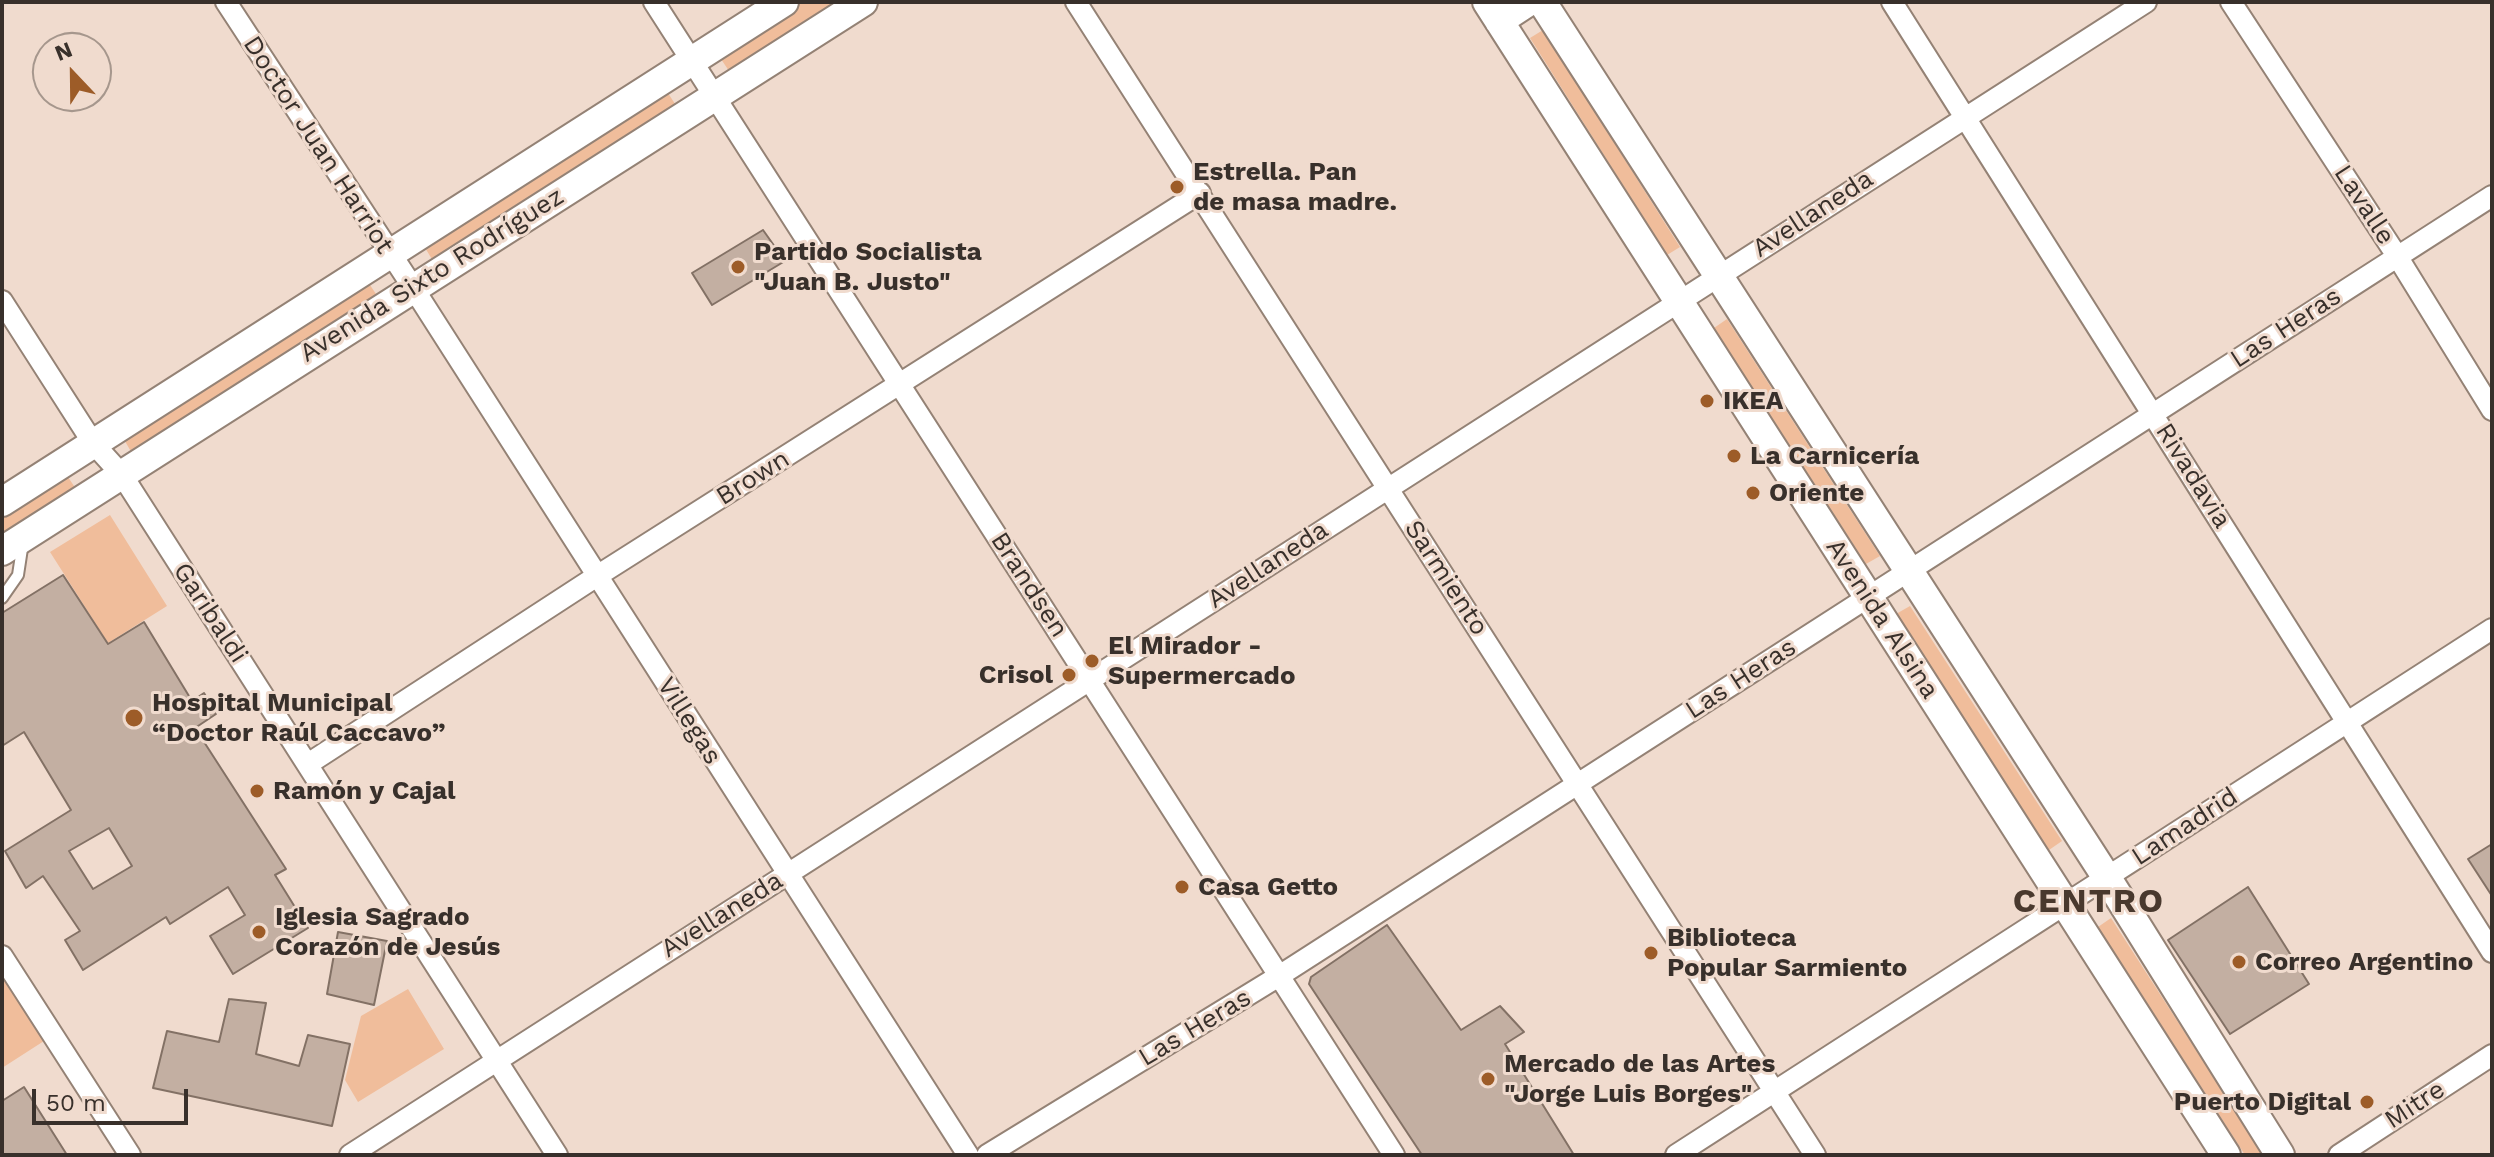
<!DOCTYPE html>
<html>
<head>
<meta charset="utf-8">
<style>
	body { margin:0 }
	#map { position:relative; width:2494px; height:1157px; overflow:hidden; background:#f0dbce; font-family:"Work Sans",sans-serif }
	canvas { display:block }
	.frame { position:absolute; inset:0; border:4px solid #38302b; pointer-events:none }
	.north { position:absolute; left:32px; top:32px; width:80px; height:80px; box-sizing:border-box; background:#f0dbce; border:2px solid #a6978d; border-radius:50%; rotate:338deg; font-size:22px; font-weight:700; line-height:32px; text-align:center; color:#38302b }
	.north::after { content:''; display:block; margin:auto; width:28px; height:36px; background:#9d5c28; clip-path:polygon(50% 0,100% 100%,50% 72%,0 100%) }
	.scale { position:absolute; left:32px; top:1089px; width:156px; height:36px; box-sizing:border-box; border:4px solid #38302b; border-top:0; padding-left:10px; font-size:24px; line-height:28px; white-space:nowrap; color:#38302b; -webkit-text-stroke:6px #f0dbce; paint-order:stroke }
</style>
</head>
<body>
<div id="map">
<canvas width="2494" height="1157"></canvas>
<div class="frame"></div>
<div class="north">N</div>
<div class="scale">50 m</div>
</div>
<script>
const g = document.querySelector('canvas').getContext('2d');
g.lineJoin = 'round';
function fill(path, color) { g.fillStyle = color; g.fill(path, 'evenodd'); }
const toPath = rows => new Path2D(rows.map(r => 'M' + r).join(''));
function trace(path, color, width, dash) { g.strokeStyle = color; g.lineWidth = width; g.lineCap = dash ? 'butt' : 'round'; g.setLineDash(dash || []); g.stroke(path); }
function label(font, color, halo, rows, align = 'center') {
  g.font = font + ' "Work Sans",sans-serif'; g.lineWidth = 6; g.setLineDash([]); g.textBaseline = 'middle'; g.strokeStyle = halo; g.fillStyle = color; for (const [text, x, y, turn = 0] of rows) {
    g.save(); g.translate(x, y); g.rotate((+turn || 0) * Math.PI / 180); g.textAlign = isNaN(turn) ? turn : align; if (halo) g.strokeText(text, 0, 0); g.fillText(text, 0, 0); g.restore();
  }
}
fill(toPath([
	[803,2,845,2,731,74,719,56],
	[1543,30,1680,247,1667,255,1530,38],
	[666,90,679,110,436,266,424,246],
	[368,282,380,300,133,455,122,436],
	[1727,319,1880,556,1866,564,1714,328],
	[66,474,78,492,2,539,2,514],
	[110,515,167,606,108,643,50,552],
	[1910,606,2062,841,2049,850,1896,614],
	[2111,918,2263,1154,2262,1155,2245,1155,2098,927],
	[2,976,44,1041,2,1068],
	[408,989,444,1049,358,1102,345,1080,361,1016]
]), '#f0bd9b');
const building = toPath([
	[763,230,785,261,712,305,692,273,763,230],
	[63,575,108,644,144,622,192,701,204,693,216,714,195,728,286,869,275,875,308,928,233,974,210,936,245,915,228,887,170,924,166,917,83,970,65,940,80,931,43,876,26,888,5,851,71,810,24,732,2,746,2,613,63,575],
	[109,828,132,866,93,889,69,851,109,828],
	[2492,844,2492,896,2468,859,2492,844],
	[2248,887,2309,984,2230,1034,2168,940,2248,887],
	[1387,925,1461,1030,1500,1006,1524,1032,1505,1044,1574,1155,1422,1155,1309,984,1311,977,1387,925],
	[338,932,387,941,374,1005,327,994,338,932],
	[229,999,266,1003,256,1054,299,1066,308,1035,350,1044,332,1126,153,1088,167,1031,219,1042,229,999],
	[24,1087,67,1155,2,1155,2,1101,24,1087]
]);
fill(building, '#c3afa2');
trace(building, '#837165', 2);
const service = toPath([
	[2,598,18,575,23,542]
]);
const minor = toPath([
	[226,2,412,286,968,1155],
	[654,2,1394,1155],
	[1076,2,1815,1155],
	[1892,2,2492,952],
	[2231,2,2397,256,2492,410],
	[2,301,93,443,122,475,557,1155],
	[308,764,597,576,1200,193],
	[2,956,130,1155],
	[350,1155,2146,2],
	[987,1155,1279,976,2492,196],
	[1676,1155,2492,629],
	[2339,1155,2492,1055]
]);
const secondary = toPath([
	[1487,2,2226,1155],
	[1542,2,2107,878,2280,1155],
	[1499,21,1528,2],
	[2,502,784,2],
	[2,551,863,2]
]);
trace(service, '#948275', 14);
trace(minor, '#948275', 24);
trace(secondary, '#948275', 32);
trace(service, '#fff', 10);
trace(minor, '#fff', 20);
trace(secondary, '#fff', 28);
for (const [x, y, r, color] of [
	[1177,187,8,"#9d5c28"],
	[738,267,8,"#9d5c28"],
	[1707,401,8,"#9d5c28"],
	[1734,456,8,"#9d5c28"],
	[1753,493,8,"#9d5c28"],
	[1092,661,8,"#9d5c28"],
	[1069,675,8,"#9d5c28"],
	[134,718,10,"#9d5c28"],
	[257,791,8,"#9d5c28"],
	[1182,887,8,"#9d5c28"],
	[259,932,8,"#9d5c28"],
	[1651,953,8,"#9d5c28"],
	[2239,962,8,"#9d5c28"],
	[1488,1079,8,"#9d5c28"],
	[2367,1102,8,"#9d5c28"]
]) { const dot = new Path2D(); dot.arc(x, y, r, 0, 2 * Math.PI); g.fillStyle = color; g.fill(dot); trace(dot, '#f0dbce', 3); }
label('26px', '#38302b', '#f0dbce', [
	["Doctor Juan Harriot",318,145,57],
	["Lavalle",2364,205,57],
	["Avellaneda",1813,214,-33],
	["Avenida Sixto Rodríguez",432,275,-32],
	["Las Heras",2286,328,-33],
	["Rivadavia",2193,476,58],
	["Brown",753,478,-32],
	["Avellaneda",1268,565,-33],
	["Sarmiento",1446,578,57],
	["Brandsen",1029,585,57],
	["Garibaldi",210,613,57],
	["Avenida Alsina",1882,619,57],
	["Las Heras",1741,679,-33],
	["Villegas",689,721,58],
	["Lamadrid",2185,827,-33],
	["Avellaneda",722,915,-32],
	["Las Heras",1195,1028,-31],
	["Mitre",2415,1105,-33]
]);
label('bold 26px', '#38302b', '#f0dbce', [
	["Estrella. Pan",1193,172],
	["de masa madre.",1193,202],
	["Partido Socialista",754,252],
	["\"Juan B. Justo\"",754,282],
	["IKEA",1723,401],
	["La Carnicería",1750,456],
	["Oriente",1769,493],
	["El Mirador -",1108,646],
	["Supermercado",1108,676],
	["Crisol",1053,675,"right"],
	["Hospital Municipal",152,703],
	["“Doctor Raúl Caccavo”",152,733],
	["Ramón y Cajal",273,791],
	["Casa Getto",1198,887],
	["Iglesia Sagrado",275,917],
	["Corazón de Jesús",275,947],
	["Biblioteca",1667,938],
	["Popular Sarmiento",1667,968],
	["Correo Argentino",2255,962],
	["Mercado de las Artes",1504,1064],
	["\"Jorge Luis Borges\"",1504,1094],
	["Puerto Digital",2351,1102,"right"]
], 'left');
g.letterSpacing = '2px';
label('bold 34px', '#49392e', '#f0dbce', [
	["CENTRO",2089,902]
]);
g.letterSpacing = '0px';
</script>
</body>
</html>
